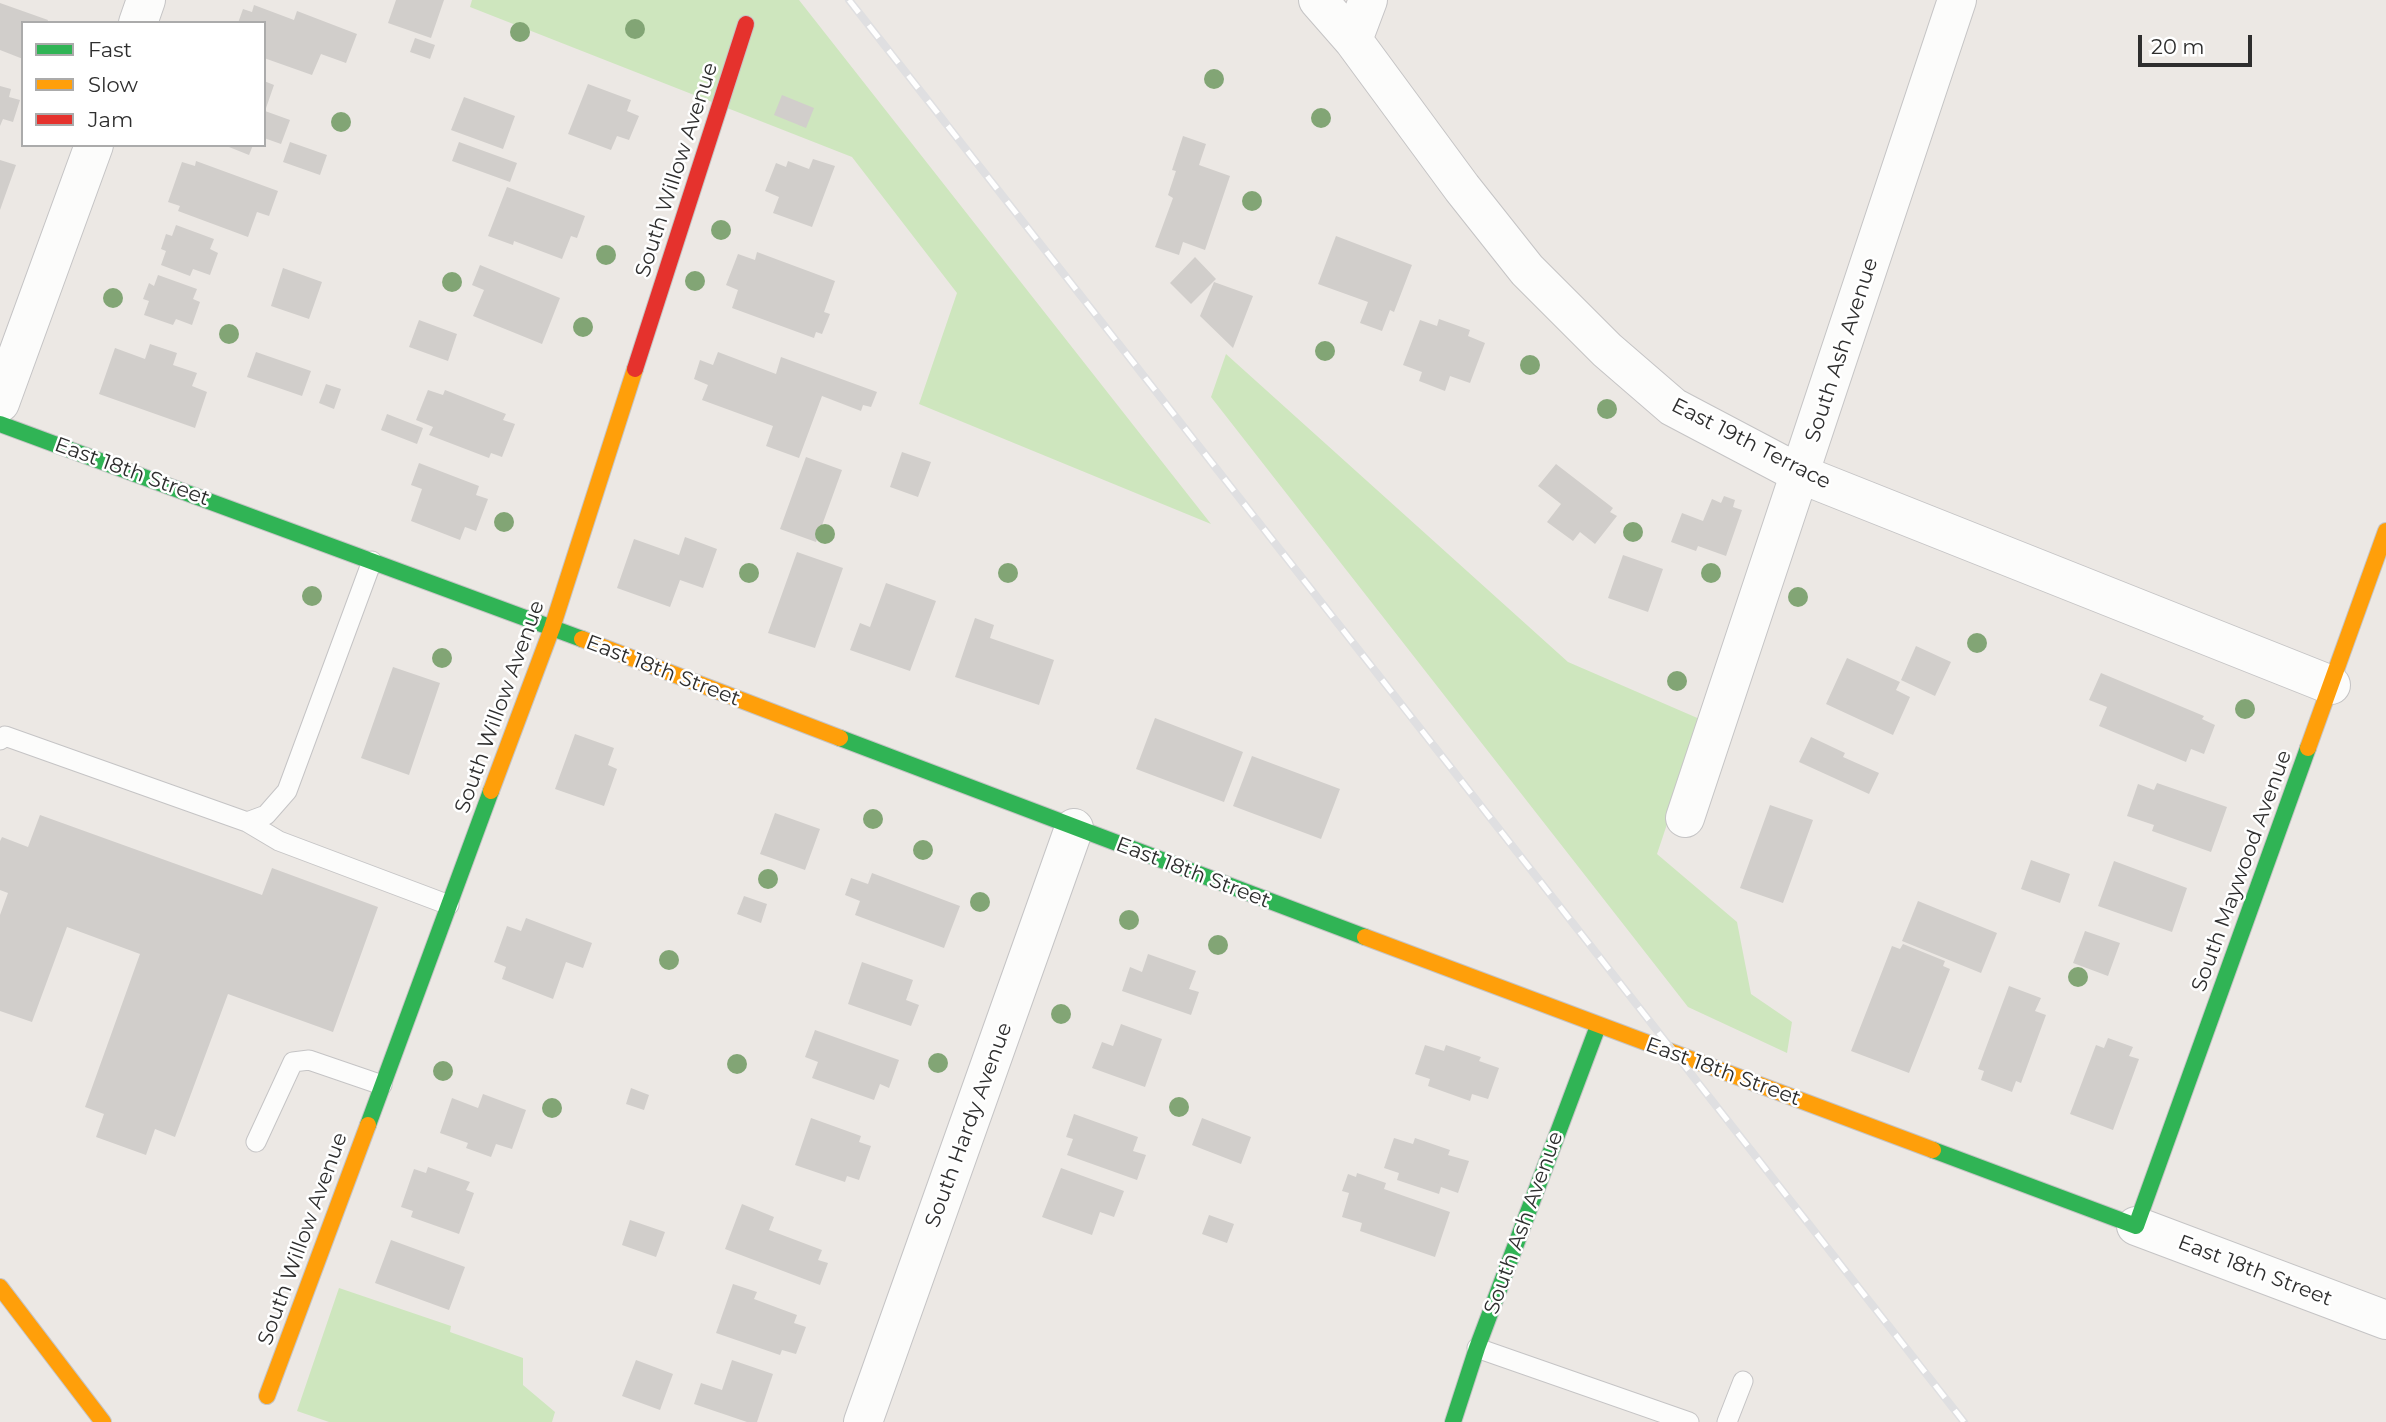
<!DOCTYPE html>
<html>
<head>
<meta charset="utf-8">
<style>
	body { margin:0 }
	#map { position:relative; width:2386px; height:1422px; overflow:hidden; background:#ece8e4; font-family:Montserrat,sans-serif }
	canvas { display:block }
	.legend { position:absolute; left:21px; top:21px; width:245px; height:126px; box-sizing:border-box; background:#fff; border:2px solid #ababab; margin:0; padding:9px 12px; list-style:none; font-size:21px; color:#2e2e2e }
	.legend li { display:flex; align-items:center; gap:14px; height:35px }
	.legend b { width:35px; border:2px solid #ababab }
	.scale { position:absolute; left:2138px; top:35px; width:114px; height:32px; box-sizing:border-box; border:4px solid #2e2e2e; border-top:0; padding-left:9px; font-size:21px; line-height:24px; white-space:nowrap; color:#2e2e2e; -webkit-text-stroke:5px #fff; paint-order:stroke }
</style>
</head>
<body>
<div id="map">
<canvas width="2386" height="1422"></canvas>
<ul class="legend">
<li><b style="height:9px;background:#30b455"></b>Fast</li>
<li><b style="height:9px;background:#ff9f0a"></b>Slow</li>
<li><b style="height:9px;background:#e5322d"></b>Jam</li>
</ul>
<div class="scale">20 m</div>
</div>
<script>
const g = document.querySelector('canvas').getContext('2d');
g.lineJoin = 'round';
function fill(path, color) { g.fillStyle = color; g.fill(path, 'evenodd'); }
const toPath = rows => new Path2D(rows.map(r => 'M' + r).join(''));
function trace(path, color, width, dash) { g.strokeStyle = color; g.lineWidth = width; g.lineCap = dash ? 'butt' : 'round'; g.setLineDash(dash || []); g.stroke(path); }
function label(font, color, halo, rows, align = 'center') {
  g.font = font + ' Montserrat,sans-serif'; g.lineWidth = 5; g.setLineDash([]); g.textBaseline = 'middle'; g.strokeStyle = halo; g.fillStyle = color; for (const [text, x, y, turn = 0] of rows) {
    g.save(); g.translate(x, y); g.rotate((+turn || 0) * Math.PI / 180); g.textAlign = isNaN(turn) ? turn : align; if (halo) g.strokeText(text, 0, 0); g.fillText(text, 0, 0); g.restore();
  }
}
fill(toPath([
	[472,0,799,0,1211,524,919,404,957,293,852,157,470,7],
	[1226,354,1568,662,1702,720,1657,854,1737,922,1751,994,1792,1022,1787,1053,1688,1007,1211,397],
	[339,1288,451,1326,450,1332,523,1358,523,1385,555,1412,552,1422,329,1422,297,1411]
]), '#cee6be');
fill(toPath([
	[396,0,444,0,431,38,388,23],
	[0,3,48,20,47,23,23,23,23,59,0,50],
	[254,5,294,20,297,11,357,34,346,63,321,54,312,75,264,58,264,23,238,23,243,9,252,12],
	[415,38,435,45,430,59,410,52],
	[264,81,274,85,265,111,290,120,281,144,264,138],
	[588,84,631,100,627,111,639,116,629,140,617,136,611,150,568,134],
	[0,86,11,89,9,97,20,100,13,122,3,119,0,126],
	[782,95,814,108,806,128,774,115],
	[464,97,515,116,503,149,451,130],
	[1183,136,1206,144,1199,165,1230,176,1205,250,1183,242,1179,255,1155,247,1173,198,1168,195,1176,171,1172,170],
	[290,142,327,155,320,175,283,162],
	[459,142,517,163,510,182,452,161],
	[224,145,253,145,249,155],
	[813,159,835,166,812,227,773,213,779,197,765,191,776,163,786,167,788,161,809,169],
	[0,160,16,165,0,210],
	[196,161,278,191,269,216,257,212,248,237,178,211,180,206,168,202,182,162,195,166],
	[507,187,585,216,577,238,571,236,562,259,514,241,513,245,488,236],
	[176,225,214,239,210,249,218,253,210,275,193,269,190,276,161,265,166,251,161,249,166,234,172,236],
	[1336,236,1412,265,1394,312,1390,310,1382,331,1360,323,1368,302,1318,284],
	[757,252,835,281,824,312,830,314,822,334,816,332,814,338,732,308,738,290,726,285,738,254,755,260],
	[1195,257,1216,279,1191,304,1170,283],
	[480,265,560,298,542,344,473,316,484,290,472,285],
	[283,268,322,282,309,319,271,306],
	[158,275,197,289,193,299,200,302,192,325,176,319,173,325,144,315,149,301,143,299,149,283,154,286],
	[1214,282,1253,296,1233,348,1200,316],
	[1439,319,1470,330,1468,336,1485,343,1470,383,1450,376,1445,391,1419,381,1422,372,1403,365,1420,320,1437,326],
	[419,320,457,334,448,361,409,347],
	[150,344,177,353,173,365,197,373,192,386,207,392,195,428,99,394,115,348,145,359],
	[256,352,311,371,302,396,247,377],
	[718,352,776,374,781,357,877,392,871,407,863,405,861,411,822,396,799,458,766,446,773,426,702,400,708,385,694,379,700,360,713,365],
	[326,384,341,389,334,409,319,403],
	[428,390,443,395,445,390,506,414,503,420,515,424,502,457,491,453,489,458,429,435,433,427,416,420],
	[387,414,423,428,417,444,381,430],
	[902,452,931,462,918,497,890,487],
	[806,457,842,470,816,542,780,529],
	[419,463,479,486,476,495,488,499,476,531,465,527,460,540,411,521,422,489,411,485],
	[1556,464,1613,508,1610,512,1617,516,1595,544,1580,532,1573,541,1547,522,1561,504,1538,486],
	[1724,496,1735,500,1733,507,1742,510,1726,556,1698,546,1696,551,1671,542,1682,513,1703,521,1712,499,1721,503],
	[685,537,717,549,703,588,680,580,670,607,617,588,634,539,679,555],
	[797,552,843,568,815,648,768,633],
	[1623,555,1663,569,1648,612,1608,598],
	[886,583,936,601,910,671,850,650,860,623,870,627],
	[975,618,994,625,990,638,1054,660,1039,705,955,677],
	[1916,646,1951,662,1935,696,1901,680],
	[1847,658,1900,682,1896,690,1910,697,1893,735,1826,704],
	[393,667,440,683,409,775,361,758],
	[2101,673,2204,716,2202,719,2215,725,2204,754,2191,749,2186,762,2099,726,2107,707,2089,700],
	[1155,718,1243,752,1224,802,1136,769],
	[575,734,614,748,608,765,617,769,604,806,555,789],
	[1811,737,1845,753,1843,757,1879,773,1869,794,1799,762],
	[1252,756,1340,789,1321,839,1233,806],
	[2157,783,2227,807,2211,852,2152,831,2154,825,2127,816,2138,784,2154,790],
	[1770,805,1813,820,1783,903,1740,888],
	[775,813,820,829,805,870,760,854],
	[40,815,262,895,272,868,378,907,333,1032,228,994,175,1137,155,1129,146,1155,96,1137,104,1114,85,1107,140,954,67,927,32,1022,0,1011,0,915,8,893,0,890,0,841,2,837,28,847],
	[2031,860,2070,874,2060,903,2021,889],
	[2114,861,2187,888,2172,932,2098,906],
	[872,873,960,906,944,948,855,915,860,901,845,895,851,878,868,884],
	[744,896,767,904,761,923,737,914],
	[1918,901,1997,933,1981,973,1902,941],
	[526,918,592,943,583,968,566,962,553,999,502,979,506,967,494,962,507,926,521,931],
	[2085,931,2120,943,2108,976,2073,963],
	[1903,944,1945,961,1943,966,1950,969,1909,1073,1851,1051,1892,946,1900,949],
	[1148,954,1196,971,1189,989,1199,992,1191,1015,1122,991,1130,967,1142,972],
	[862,962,913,980,906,1000,919,1005,911,1026,848,1004],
	[2009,986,2041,998,2035,1011,2046,1015,2021,1083,2016,1081,2012,1092,1981,1080,1984,1071,1978,1069],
	[1121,1024,1162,1039,1145,1087,1092,1068,1102,1042,1113,1046],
	[815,1030,899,1060,889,1088,880,1084,874,1100,812,1078,818,1062,805,1057],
	[2108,1038,2133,1047,2129,1056,2139,1059,2113,1130,2070,1114,2096,1045,2104,1048],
	[1425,1045,1444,1051,1446,1045,1481,1057,1479,1061,1499,1068,1488,1099,1472,1094,1470,1101,1428,1086,1430,1079,1415,1074],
	[631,1088,649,1095,644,1110,626,1104],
	[483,1094,526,1110,512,1149,496,1144,491,1157,466,1148,468,1143,440,1133,452,1098,478,1108],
	[1074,1114,1138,1137,1133,1151,1146,1155,1137,1180,1067,1155,1073,1139,1066,1137],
	[811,1118,861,1136,859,1142,871,1146,859,1180,847,1176,845,1182,795,1165],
	[1202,1118,1251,1137,1241,1164,1192,1145],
	[1394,1138,1413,1144,1415,1138,1450,1150,1448,1155,1469,1161,1458,1193,1441,1187,1439,1194,1397,1180,1399,1173,1384,1168],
	[428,1167,470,1182,466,1190,474,1193,459,1234,411,1217,413,1211,401,1207,414,1169,426,1173],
	[1061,1168,1124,1191,1114,1217,1100,1212,1092,1235,1042,1217],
	[1357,1173,1386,1183,1384,1189,1450,1212,1435,1257,1360,1231,1362,1223,1342,1217,1349,1193,1342,1191,1348,1174,1356,1177],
	[742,1204,774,1217,769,1230,822,1250,818,1260,828,1263,820,1285,725,1249],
	[1209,1215,1234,1224,1227,1243,1202,1234],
	[630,1220,665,1232,656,1257,622,1245],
	[391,1240,465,1267,449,1310,375,1283],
	[733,1284,757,1292,754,1299,797,1315,794,1323,806,1327,796,1354,782,1350,780,1355,716,1333],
	[636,1360,673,1374,660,1410,622,1396],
	[732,1360,773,1374,757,1422,747,1422,694,1404,701,1383,722,1390]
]), '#d1cecb');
const lane = toPath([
	[0,740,5,736,247,822,266,815,287,791,372,561],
	[247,822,279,841,449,905],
	[256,1142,293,1062,309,1060,382,1085],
	[1477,1348,1689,1422],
	[1727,1422,1743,1381]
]);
const street = toPath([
	[1318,0,1353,40,1462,188,1527,270,1607,350,1673,407,1800,474,2331,685],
	[138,23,146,0],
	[1353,40,1368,0],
	[0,403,94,145],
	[1685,818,1957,0],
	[2136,1226,2386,1320],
	[863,1422,1074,828]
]);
const fast = toPath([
	[0,424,582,639],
	[840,738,1365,937],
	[368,1125,491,791],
	[1933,1150,2136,1226,2308,748],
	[1453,1422,1477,1348,1598,1026]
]);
const slow = toPath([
	[582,639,840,738],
	[2308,748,2386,531],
	[491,791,552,628,635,369],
	[1365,937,1933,1150],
	[0,1287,103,1422],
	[267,1396,368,1125]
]);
const jam = toPath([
	[635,369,746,24]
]);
trace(lane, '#c5c4c5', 21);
trace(street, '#c5c4c5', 40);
trace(fast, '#c5c4c5', 18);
trace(slow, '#c5c4c5', 18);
trace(jam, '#c5c4c5', 18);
trace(lane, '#fcfcfb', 19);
trace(street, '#fcfcfb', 38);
trace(fast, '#30b455', 16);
trace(slow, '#ff9f0a', 16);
trace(jam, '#e5322d', 16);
const rail = toPath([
	[849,0,1964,1422]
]);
trace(rail, '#dfdfe1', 8);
trace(rail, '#fff', 5, [16]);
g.fillStyle = '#82a575';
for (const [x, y] of [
	[635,29],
	[520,32],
	[1214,79],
	[1321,118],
	[341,122],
	[1252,201],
	[721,230],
	[606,255],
	[695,281],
	[452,282],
	[113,298],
	[583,327],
	[229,334],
	[1325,351],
	[1530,365],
	[1607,409],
	[504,522],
	[1633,532],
	[825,534],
	[749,573],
	[1008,573],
	[1711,573],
	[312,596],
	[1798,597],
	[1977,643],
	[442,658],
	[1677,681],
	[2245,709],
	[873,819],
	[923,850],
	[768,879],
	[980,902],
	[1129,920],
	[1218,945],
	[669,960],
	[2078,977],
	[1061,1014],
	[938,1063],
	[737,1064],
	[443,1071],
	[1179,1107],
	[552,1108]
]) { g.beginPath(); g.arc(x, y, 10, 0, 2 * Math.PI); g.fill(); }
label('21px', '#2e2e2e', '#fff', [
	["South Willow Avenue",677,170,-72],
	["South Ash Avenue",1842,350,-72],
	["East 19th Terrace",1751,444,27],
	["East 18th Street",132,472,20],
	["East 18th Street",663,671,21],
	["South Willow Avenue",500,707,-70],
	["South Maywood Avenue",2242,871,-70],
	["East 18th Street",1193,873,21],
	["East 18th Street",1723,1072,20],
	["South Hardy Avenue",969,1125,-70],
	["South Ash Avenue",1524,1223,-70],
	["South Willow Avenue",303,1239,-70],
	["East 18th Street",2255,1271,21]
]);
</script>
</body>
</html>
